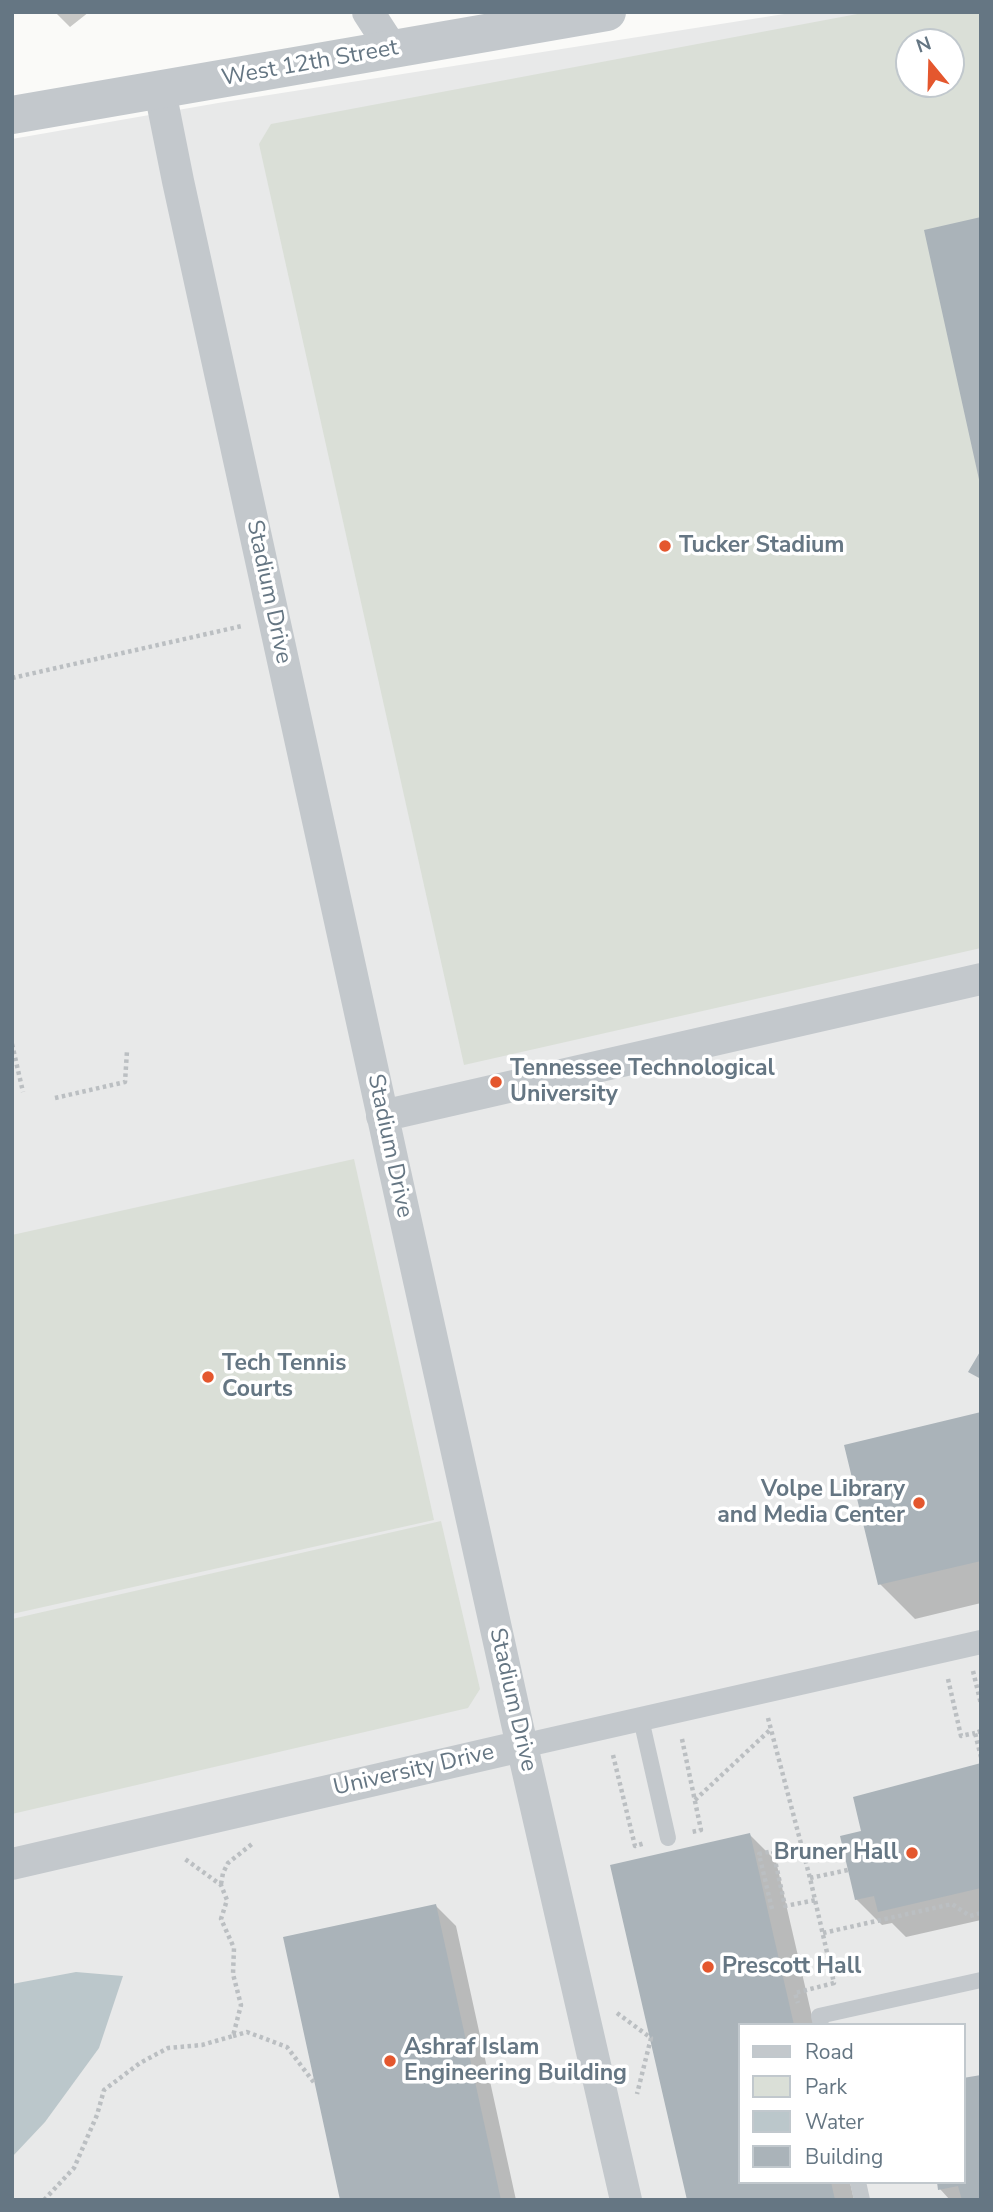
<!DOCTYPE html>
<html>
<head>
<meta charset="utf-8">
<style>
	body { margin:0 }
	#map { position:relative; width:993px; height:2212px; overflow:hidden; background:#fafaf8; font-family:"Nunito Sans",sans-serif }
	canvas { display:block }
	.frame { position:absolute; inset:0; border:14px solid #657683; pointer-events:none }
	.legend { position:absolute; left:738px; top:2023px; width:228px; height:161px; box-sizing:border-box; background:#fff; border:2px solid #c1c8cd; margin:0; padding:9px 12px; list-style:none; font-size:21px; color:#657683 }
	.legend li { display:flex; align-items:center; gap:14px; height:35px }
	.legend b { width:35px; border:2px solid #c1c8cd }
	.north { position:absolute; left:895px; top:28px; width:70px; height:70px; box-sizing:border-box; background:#fff; border:2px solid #c1c8cd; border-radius:50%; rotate:341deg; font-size:19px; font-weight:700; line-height:28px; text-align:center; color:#657683 }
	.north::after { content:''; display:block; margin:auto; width:24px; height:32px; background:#e4572e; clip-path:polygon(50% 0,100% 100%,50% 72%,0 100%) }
</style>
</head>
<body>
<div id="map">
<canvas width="993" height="2212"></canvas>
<div class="frame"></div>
<ul class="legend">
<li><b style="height:9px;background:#c3c8cc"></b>Road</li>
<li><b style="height:19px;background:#dadfd7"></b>Park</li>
<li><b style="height:19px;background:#bbc7cb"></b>Water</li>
<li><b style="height:19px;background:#aab3b9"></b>Building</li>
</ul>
<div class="north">N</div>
</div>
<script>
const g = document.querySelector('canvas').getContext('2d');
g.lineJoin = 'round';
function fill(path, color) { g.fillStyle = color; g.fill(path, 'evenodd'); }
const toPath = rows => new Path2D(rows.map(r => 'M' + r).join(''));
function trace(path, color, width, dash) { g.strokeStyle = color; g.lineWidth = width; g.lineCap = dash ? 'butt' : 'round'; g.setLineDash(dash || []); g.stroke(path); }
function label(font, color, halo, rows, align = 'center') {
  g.font = font + ' "Nunito Sans",sans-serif'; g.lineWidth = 7; g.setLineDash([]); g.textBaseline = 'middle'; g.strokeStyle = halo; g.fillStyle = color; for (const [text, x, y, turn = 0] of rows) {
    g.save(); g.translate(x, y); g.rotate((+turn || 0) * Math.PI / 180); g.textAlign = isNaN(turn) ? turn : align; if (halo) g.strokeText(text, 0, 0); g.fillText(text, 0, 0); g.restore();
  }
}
fill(toPath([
	[797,12,981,12,981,2200,12,2200,12,139,218,103],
	[909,42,951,42,951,84,909,84],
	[739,2025,963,2025,963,2182,739,2182]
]), '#e8e9e9');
fill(toPath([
	[868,12,981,12,981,948,464,1065,259,144,271,124],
	[909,42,951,42,951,84,909,84],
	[354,1159,434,1520,12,1614,12,1235],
	[441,1521,480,1689,468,1708,12,1814,12,1619]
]), '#dadfd7');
fill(toPath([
	[76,1972,123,1976,99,2048,45,2122,12,2157,12,1984]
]), '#bbc7cb');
fill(toPath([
	[55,12,89,12,70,27],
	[981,1414,981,1603,915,1619,880,1584],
	[981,1765,981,1920,906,1937,892,1923,882,1925,856,1899,863,1833],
	[750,1835,776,1861,814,2025,739,2025,739,2182,850,2182,854,2200,689,2200],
	[436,1906,456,1926,516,2200,342,2200],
	[963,2182,981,2200,950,2200,940,2189]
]), '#0003');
fill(toPath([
	[981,217,981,484,980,484,924,230],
	[981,1350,981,1379,968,1372],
	[981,1412,981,1561,878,1585,844,1445],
	[981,1763,981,1888,878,1912,874,1896,855,1900,840,1836,861,1831,853,1797],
	[750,1833,794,2025,739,2025,739,2182,831,2182,835,2200,687,2200,610,1865],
	[436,1904,501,2200,340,2200,283,1937],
	[981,2075,981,2200,962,2200,958,2186,938,2190,937,2182,963,2182,963,2078]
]), '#aab3b9');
trace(toPath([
	[12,678,242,626],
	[12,1044,23,1092],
	[55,1098,125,1082,127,1051],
	[973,1671,981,1704],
	[948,1679,961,1736,975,1733],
	[768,1718,810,1878,834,1983,795,1993,798,2003],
	[981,1731,975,1733,981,1757],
	[682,1739,701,1830,691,1832],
	[613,1755,635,1846,645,1843],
	[695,1800,771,1729],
	[810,1878,848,1870],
	[221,1884,223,1873,228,1863,252,1844],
	[772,1909,759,1854,773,1851,785,1906,816,1900],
	[823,1933,952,1904,970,1916,981,1913],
	[617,2013,651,2038,637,2094],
	[233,2036,247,2032,287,2047,315,2084],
	[44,2200,74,2168,97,2115,104,2090,140,2063,168,2048,202,2045,233,2036,241,2005,233,1974,234,1948,221,1919,227,1900,221,1885,185,1859]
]), '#bbbfc2', 4.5, [3.5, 3.5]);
trace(toPath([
	[641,1719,668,1838],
	[821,2025,819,2016,981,1980],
	[858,2182,862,2200]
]), '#c3c8cc', 16);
trace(toPath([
	[522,1746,981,1642]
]), '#c3c8cc', 24);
trace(toPath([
	[368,12,392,49],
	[160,91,178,181,395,1172,522,1746,626,2200],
	[382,1116,981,979],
	[12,1864,522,1746]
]), '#c3c8cc', 32);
trace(toPath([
	[12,115,607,12]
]), '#c3c8cc', 38);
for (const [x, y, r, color] of [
	[665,546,7,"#e4572e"],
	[496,1082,7,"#e4572e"],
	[208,1377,7,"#e4572e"],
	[919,1503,7,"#e4572e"],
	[912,1853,7,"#e4572e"],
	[708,1967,7,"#e4572e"],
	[390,2061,7,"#e4572e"]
]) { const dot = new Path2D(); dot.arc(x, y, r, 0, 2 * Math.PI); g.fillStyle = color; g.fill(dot); trace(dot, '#fff', 2.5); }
label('23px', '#657683', '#fff', [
	["West 12th Street",310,64,-10],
	["Stadium Drive",268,592,78],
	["Stadium Drive",389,1146,78],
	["Stadium Drive",512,1700,77],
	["University Drive",414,1771,-13]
]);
label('bold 23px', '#657683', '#fff', [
	["Tucker Stadium",679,546],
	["Tennessee Technological",510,1069],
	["University",510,1095],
	["Tech Tennis",222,1364],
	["Courts",222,1390],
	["Volpe Library",905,1490,"right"],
	["and Media Center",905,1516,"right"],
	["Bruner Hall",898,1853,"right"],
	["Prescott Hall",722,1967],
	["Ashraf Islam",404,2048],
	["Engineering Building",404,2074]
], 'left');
</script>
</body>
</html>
